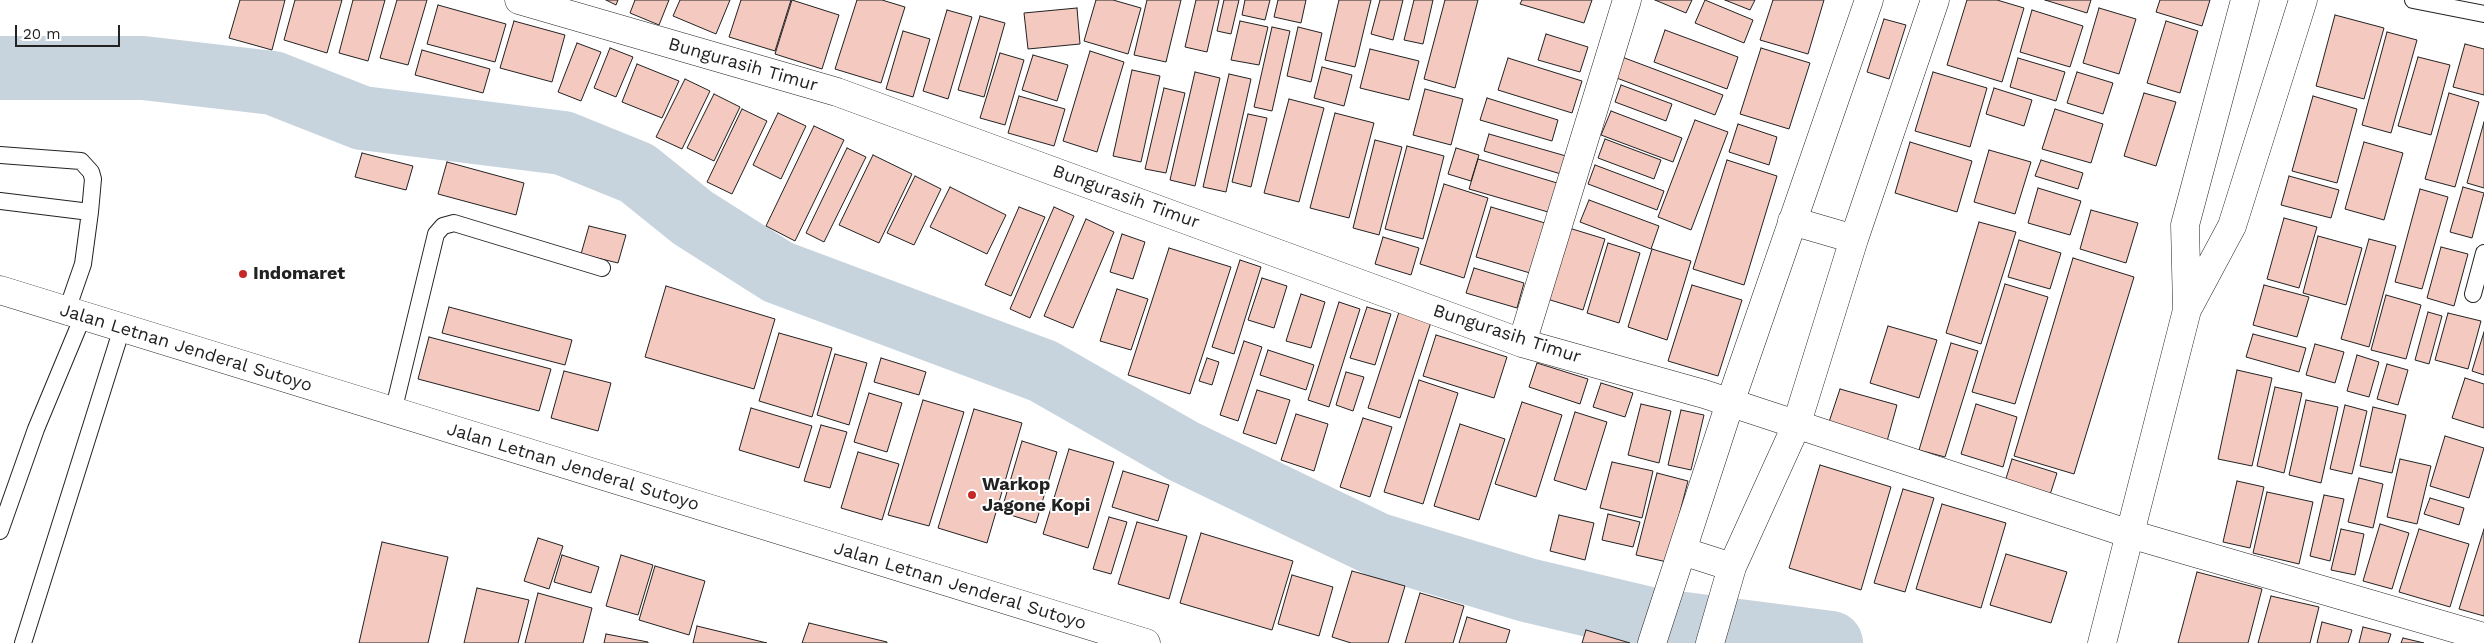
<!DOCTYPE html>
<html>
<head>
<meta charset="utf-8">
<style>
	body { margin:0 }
	#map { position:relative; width:2484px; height:643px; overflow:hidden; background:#fff; font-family:"Work Sans",sans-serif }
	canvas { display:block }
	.scale { position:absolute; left:15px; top:25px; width:105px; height:22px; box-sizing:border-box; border:2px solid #222; border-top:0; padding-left:6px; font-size:15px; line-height:18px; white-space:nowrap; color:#222; -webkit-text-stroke:4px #fff; paint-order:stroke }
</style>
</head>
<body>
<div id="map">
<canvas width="2484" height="643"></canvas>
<div class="scale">20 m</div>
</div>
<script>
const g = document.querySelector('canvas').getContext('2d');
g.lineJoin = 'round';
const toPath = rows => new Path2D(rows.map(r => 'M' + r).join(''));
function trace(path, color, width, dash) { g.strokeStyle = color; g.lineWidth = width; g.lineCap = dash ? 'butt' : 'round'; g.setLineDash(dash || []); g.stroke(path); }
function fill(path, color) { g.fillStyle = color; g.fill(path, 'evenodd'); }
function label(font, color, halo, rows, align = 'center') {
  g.font = font + ' "Work Sans",sans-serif'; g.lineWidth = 4; g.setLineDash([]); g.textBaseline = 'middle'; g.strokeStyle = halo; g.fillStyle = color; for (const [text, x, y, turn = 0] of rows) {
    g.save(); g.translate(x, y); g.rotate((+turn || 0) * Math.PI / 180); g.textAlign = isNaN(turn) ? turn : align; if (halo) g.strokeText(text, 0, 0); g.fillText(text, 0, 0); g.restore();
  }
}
trace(toPath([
	[0,68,143,68,273,83,362,118,563,143,637,173,693,218,778,272,1043,371,1183,451,1378,545,1527,590,1653,620,1831,643]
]), '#c7d3dd', 64);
const building = toPath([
	[240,0,285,0,272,50,229,38,240,0],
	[295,0,342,0,327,53,284,40,295,0],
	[353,0,385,0,368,61,339,53,353,0],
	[397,0,427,0,408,65,380,58,397,0],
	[606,0,618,0,616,5,606,0],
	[635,0,669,0,659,25,630,13,635,0],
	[680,0,730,0,716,34,673,16,680,0],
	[741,0,791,0,775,51,729,37,741,0],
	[792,0,839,15,822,69,775,54,792,0],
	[857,0,882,0,905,7,881,83,835,69,857,0],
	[1096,0,1113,0,1141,8,1128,54,1084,41,1096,0],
	[1147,0,1181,0,1166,62,1134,55,1147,0],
	[1196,0,1219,0,1207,52,1185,47,1196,0],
	[1224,0,1239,0,1231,34,1217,31,1224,0],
	[1245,0,1270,0,1265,20,1242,15,1245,0],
	[1278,0,1306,0,1301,23,1274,17,1278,0],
	[1339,0,1371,0,1355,67,1325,60,1339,0],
	[1380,0,1403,0,1393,40,1371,34,1380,0],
	[1414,0,1433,0,1423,44,1404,40,1414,0],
	[1445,0,1478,0,1455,88,1424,79,1445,0],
	[1522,0,1592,0,1584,23,1520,4,1522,0],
	[1655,0,1692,0,1686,13,1655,0],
	[1705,0,1753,20,1744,43,1695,23,1705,0],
	[1725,0,1755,0,1750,10,1725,0],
	[1773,0,1824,0,1808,54,1760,40,1773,0],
	[1967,0,1997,0,2024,8,2002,82,1947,65,1967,0],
	[2045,0,2091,0,2087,13,2045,0],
	[2160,0,2210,0,2202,26,2156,12,2160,0],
	[438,5,506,24,495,62,427,44,438,5],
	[1077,8,1080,44,1028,49,1024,13,1077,8],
	[2099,8,2136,19,2119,74,2083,63,2099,8],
	[947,10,972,17,948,99,923,91,947,10],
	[2032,10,2083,26,2070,67,2020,52,2032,10],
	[2335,15,2384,28,2364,99,2316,86,2335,15],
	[980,16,1005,23,984,97,958,90,980,16],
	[1884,19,1906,25,1889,79,1867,72,1884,19],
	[514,21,565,35,552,82,500,68,514,21],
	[1240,21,1268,27,1259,65,1231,60,1240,21],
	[2166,21,2198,31,2180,93,2147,83,2166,21],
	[1272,27,1290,31,1272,111,1254,107,1272,27],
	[1298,27,1322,33,1311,82,1287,76,1298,27],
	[1665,30,1738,57,1727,89,1654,62,1665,30],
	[903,31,930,39,913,97,886,89,903,31],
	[2387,32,2417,40,2391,133,2362,125,2387,32],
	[1546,34,1588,47,1580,72,1538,60,1546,34],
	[577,43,601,52,581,101,558,92,577,43],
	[2465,44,2484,49,2484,95,2453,87,2465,44],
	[610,48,633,57,616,97,594,88,610,48],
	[1761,48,1810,63,1789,129,1740,114,1761,48],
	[1370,49,1419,61,1409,100,1360,88,1370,49],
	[422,50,490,69,483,93,415,75,422,50],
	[1090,51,1124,62,1097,152,1063,141,1090,51],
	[1000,53,1024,60,1005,125,980,118,1000,53],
	[1033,55,1068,65,1057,101,1022,90,1033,55],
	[1622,57,1723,95,1715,115,1614,77,1622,57],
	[2418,57,2450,65,2431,135,2398,126,2418,57],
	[1508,58,1582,81,1572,113,1498,90,1508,58],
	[2018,58,2065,72,2056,101,2010,87,2018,58],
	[637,64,679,81,662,118,622,102,637,64],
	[1322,67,1352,75,1344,106,1314,98,1322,67],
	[1132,70,1160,76,1141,162,1113,156,1132,70],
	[1195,72,1220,78,1195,186,1170,180,1195,72],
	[1933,72,1987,88,1970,147,1915,131,1933,72],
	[2077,72,2113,83,2103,114,2067,103,2077,72],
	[1229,74,1251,79,1226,192,1203,187,1229,74],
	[685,79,710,91,682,149,656,137,685,79],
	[1621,85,1672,104,1666,121,1615,102,1621,85],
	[1164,88,1185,93,1166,173,1145,169,1164,88],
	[1994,88,2032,100,2024,126,1986,114,1994,88],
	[1425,89,1463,99,1451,145,1413,135,1425,89],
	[2144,93,2176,102,2156,166,2124,156,2144,93],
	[2449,93,2479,102,2455,187,2425,179,2449,93],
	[714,94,740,107,714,161,687,148,714,94],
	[1019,96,1065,109,1054,146,1008,133,1019,96],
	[2313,96,2357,109,2337,183,2292,171,2313,96],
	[1487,98,1558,120,1552,141,1480,120,1487,98],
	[1289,99,1324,108,1299,202,1264,193,1289,99],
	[742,109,767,121,732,194,707,182,742,109],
	[2055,109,2103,124,2091,163,2042,149,2055,109],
	[1611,111,1682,138,1673,162,1601,135,1611,111],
	[778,113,806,126,781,179,753,165,778,113],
	[1335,113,1374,123,1349,218,1310,208,1335,113],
	[1248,114,1267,118,1251,187,1232,182,1248,114],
	[1695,120,1728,132,1691,230,1658,217,1695,120],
	[2484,122,2484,188,2467,183,2484,122],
	[1738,124,1777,137,1769,165,1729,152,1738,124],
	[814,126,844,140,795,241,766,226,814,126],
	[1489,134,1566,156,1561,174,1484,151,1489,134],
	[1605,139,1661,160,1654,179,1598,158,1605,139],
	[1375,140,1402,147,1379,235,1353,228,1375,140],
	[1910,142,1972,161,1957,212,1895,193,1910,142],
	[2364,142,2403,153,2384,220,2345,209,2364,142],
	[1407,146,1444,156,1423,239,1385,229,1407,146],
	[847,148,866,157,824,242,806,233,847,148],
	[1456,148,1479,155,1471,181,1448,174,1456,148],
	[1989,150,2031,162,2015,214,1974,202,1989,150],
	[362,153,413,166,406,190,355,177,362,153],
	[873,155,912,174,879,243,839,225,873,155],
	[1478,159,1557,183,1548,212,1469,189,1478,159],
	[1727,160,1777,176,1744,285,1693,269,1727,160],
	[2041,160,2083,173,2078,189,2035,176,2041,160],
	[447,162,524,183,516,215,438,194,447,162],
	[1595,165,1664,191,1657,210,1588,184,1595,165],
	[915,176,941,189,914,245,887,233,915,176],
	[2289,176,2339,190,2331,218,2281,205,2289,176],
	[1444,184,1488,198,1464,278,1420,264,1444,184],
	[950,187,1006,215,987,254,930,227,950,187],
	[2463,187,2484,193,2472,238,2450,232,2463,187],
	[2038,188,2081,201,2070,235,2028,223,2038,188],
	[2420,189,2448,197,2422,289,2395,282,2420,189],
	[1589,200,1659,226,1651,249,1580,222,1589,200],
	[1019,207,1045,217,1011,296,985,285,1019,207],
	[1054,207,1074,216,1030,318,1010,309,1054,207],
	[1491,207,1545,223,1530,273,1476,257,1491,207],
	[2091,210,2138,223,2126,263,2080,249,2091,210],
	[2284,218,2317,227,2299,288,2267,279,2284,218],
	[1086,219,1114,232,1073,328,1044,316,1086,219],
	[1979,222,2016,232,1981,344,1946,333,1979,222],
	[589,226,626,235,618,263,581,254,589,226],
	[1569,228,1605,239,1583,310,1547,299,1569,228],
	[1122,234,1145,242,1133,279,1110,272,1122,234],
	[2318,236,2362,248,2346,305,2303,293,2318,236],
	[1383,237,1419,248,1411,275,1375,264,1383,237],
	[2369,239,2396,246,2369,347,2341,339,2369,239],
	[2019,240,2061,253,2050,289,2008,277,2019,240],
	[1608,243,1640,253,1619,323,1587,313,1608,243],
	[2441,247,2468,254,2454,306,2427,298,2441,247],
	[1169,248,1231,267,1190,394,1128,375,1169,248],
	[1652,249,1691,261,1667,340,1628,327,1652,249],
	[2073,258,2134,277,2074,474,2014,456,2073,258],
	[1240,260,1261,267,1234,354,1212,347,1240,260],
	[1474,268,1524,283,1517,308,1466,293,1474,268],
	[1262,278,1287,286,1274,328,1248,320,1262,278],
	[2005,284,2048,297,2015,404,1972,392,2005,284],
	[1692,285,1742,300,1718,376,1668,361,1692,285],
	[2264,285,2309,297,2297,337,2253,325,2264,285],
	[666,286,775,319,754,389,645,357,666,286],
	[1117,289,1148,299,1131,350,1100,341,1117,289],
	[1301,294,1325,302,1311,348,1286,341,1301,294],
	[2386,295,2421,305,2406,359,2371,350,2386,295],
	[1339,302,1360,309,1329,407,1308,400,1339,302],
	[449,307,572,340,565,365,442,333,449,307],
	[1367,307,1391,314,1375,365,1350,358,1367,307],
	[1399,312,1431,322,1400,418,1368,408,1399,312],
	[2428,312,2442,316,2429,364,2415,360,2428,312],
	[2448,313,2481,321,2468,369,2435,360,2448,313],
	[1888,326,1937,340,1919,398,1870,383,1888,326],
	[2484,332,2484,375,2472,371,2484,332],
	[779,333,832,348,812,417,759,401,779,333],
	[2253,334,2306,348,2299,372,2246,357,2253,334],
	[1436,335,1507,357,1494,398,1423,376,1436,335],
	[429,337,551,369,539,411,418,379,429,337],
	[1244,341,1262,347,1238,421,1220,415,1244,341],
	[1951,343,1978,351,1945,457,1919,450,1951,343],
	[2315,344,2344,352,2335,383,2306,375,2315,344],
	[1268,350,1314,365,1306,390,1260,375,1268,350],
	[835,354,867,363,849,425,817,415,835,354],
	[2357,355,2379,362,2369,397,2347,391,2357,355],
	[881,358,926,372,919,395,874,382,881,358],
	[1207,358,1219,362,1212,385,1199,381,1207,358],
	[1537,363,1588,379,1580,404,1529,387,1537,363],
	[2387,364,2408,370,2398,405,2377,399,2387,364],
	[2237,370,2272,378,2252,466,2218,459,2237,370],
	[564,371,611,383,598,431,551,418,564,371],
	[1346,372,1364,377,1353,411,1336,405,1346,372],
	[2465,378,2484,384,2484,428,2452,418,2465,378],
	[1419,380,1458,393,1423,504,1384,492,1419,380],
	[1601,383,1633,393,1625,417,1593,407,1601,383],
	[2275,387,2302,393,2284,473,2257,466,2275,387],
	[1840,389,1897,405,1886,445,1827,428,1840,389],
	[1257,390,1290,400,1276,444,1243,433,1257,390],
	[869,393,902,403,887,452,854,442,869,393],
	[923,400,964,412,929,526,888,515,923,400],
	[2306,400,2338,407,2321,483,2289,475,2306,400],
	[1522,402,1562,415,1536,497,1495,484,1522,402],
	[1641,404,1671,411,1659,463,1628,455,1641,404],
	[1976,404,2017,417,2003,467,1961,454,1976,404],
	[2345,405,2367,411,2352,474,2330,469,2345,405],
	[2373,407,2406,415,2392,473,2360,466,2373,407],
	[751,408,812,426,799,468,739,450,751,408],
	[974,409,1022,423,987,543,938,528,974,409],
	[1681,410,1704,415,1691,470,1668,465,1681,410],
	[1575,412,1607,422,1586,490,1554,480,1575,412],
	[1296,414,1328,424,1314,471,1281,460,1296,414],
	[1363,418,1392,427,1370,497,1340,487,1363,418],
	[1460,424,1505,439,1479,520,1434,506,1460,424],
	[821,425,847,432,830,488,804,481,821,425],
	[2445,436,2484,448,2469,498,2430,486,2445,436],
	[1022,441,1057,452,1036,523,1001,512,1022,441],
	[1069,449,1114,462,1088,548,1043,534,1069,449],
	[858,452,899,464,882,520,841,508,858,452],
	[2012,459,2057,473,2049,498,2004,485,2012,459],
	[2400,459,2431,466,2417,524,2387,517,2400,459],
	[1612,462,1653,471,1642,518,1600,508,1612,462],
	[1820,465,1891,487,1861,590,1789,568,1820,465],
	[1123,471,1169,485,1158,521,1112,507,1123,471],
	[1657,473,1688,481,1667,562,1636,555,1657,473],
	[2359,478,2383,484,2373,528,2348,522,2359,478],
	[2237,481,2264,487,2250,548,2223,542,2237,481],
	[1903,489,1934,498,1905,592,1874,583,1903,489],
	[2267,492,2313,502,2299,564,2253,553,2267,492],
	[2324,495,2344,499,2330,561,2310,556,2324,495],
	[2430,498,2464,508,2459,525,2424,514,2430,498],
	[1942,504,2006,523,1981,608,1916,589,1942,504],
	[1608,514,1640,522,1633,547,1602,540,1608,514],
	[1559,515,1594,523,1585,560,1550,551,1559,515],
	[1109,517,1127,522,1111,574,1093,569,1109,517],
	[1137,522,1187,536,1169,599,1118,584,1137,522],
	[2380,524,2409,533,2392,589,2363,581,2380,524],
	[2341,529,2364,534,2355,575,2331,570,2341,529],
	[2419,529,2469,544,2450,607,2399,592,2419,529],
	[2484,529,2484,616,2459,609,2484,529],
	[1201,533,1293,561,1272,630,1180,603,1201,533],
	[538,538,563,546,549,589,524,581,538,538],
	[382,542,448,557,428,643,359,643,382,542],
	[2006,554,2067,572,2051,623,1990,605,2006,554],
	[562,555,599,567,591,593,554,582,562,555],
	[621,555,653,565,638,615,606,606,621,555],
	[655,566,705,581,689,635,639,620,655,566],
	[1352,571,1405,586,1388,643,1351,643,1332,637,1352,571],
	[2197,572,2262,589,2248,643,2178,643,2197,572],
	[1292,575,1333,587,1319,636,1278,624,1292,575],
	[477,588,529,600,518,643,464,643,477,588],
	[538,593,592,608,583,643,525,643,538,593],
	[1420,593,1464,606,1453,643,1405,643,1420,593],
	[2271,596,2319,607,2310,643,2258,643,2271,596],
	[1467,617,1510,630,1506,643,1459,643,1467,617],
	[2322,622,2352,630,2348,643,2317,643,2322,622],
	[809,623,887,642,887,643,802,643,809,623],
	[697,626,767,643,693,643,697,626],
	[2363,627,2391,634,2388,643,2359,643,2363,627],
	[1586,630,1630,643,1582,643,1586,630],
	[606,634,648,642,648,643,604,643,606,634],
	[2403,638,2424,643,2401,643,2403,638]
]);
fill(building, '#f3c9c0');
trace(building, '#222', 1);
const service = toPath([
	[2413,0,2484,14],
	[0,155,81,161,91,172,93,179,90,212,83,264,67,310],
	[0,201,90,212],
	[2473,294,2484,253],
	[393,412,436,234,443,226,454,223,602,268],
	[0,531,36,429,83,316],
	[23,643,122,328]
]);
const minor = toPath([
	[519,0,837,92,1522,343,1704,394,2130,534,2484,637],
	[1792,221,1854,239],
	[2187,309,2185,225,2245,0],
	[1522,343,1627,0],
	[1682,551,1732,567],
	[1652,643,1730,403,1869,0],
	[1710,643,1732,567,1796,426,1854,239,1935,0],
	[2102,643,2187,310,2232,226,2303,0]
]);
const trunk = toPath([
	[0,290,1146,643]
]);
trace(service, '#222', 18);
trace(minor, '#222', 29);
trace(trunk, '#222', 29);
trace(service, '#fff', 16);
trace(minor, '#fff', 28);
trace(trunk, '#fff', 28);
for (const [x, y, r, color] of [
	[243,274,5,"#c62828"],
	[972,495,5,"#c62828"]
]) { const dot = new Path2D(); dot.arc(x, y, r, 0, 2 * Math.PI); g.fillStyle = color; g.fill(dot); trace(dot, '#fff', 2); }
label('18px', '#222', '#fff', [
	["Bungurasih Timur",743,65,16],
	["Bungurasih Timur",1126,197,20],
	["Bungurasih Timur",1507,334,18],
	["Jalan Letnan Jenderal Sutoyo",186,348,17],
	["Jalan Letnan Jenderal Sutoyo",573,467,17],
	["Jalan Letnan Jenderal Sutoyo",960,586,17]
]);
label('bold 18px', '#222', '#fff', [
	["Indomaret",253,274],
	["Warkop",982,485],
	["Jagone Kopi",982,506]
], 'left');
</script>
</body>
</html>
